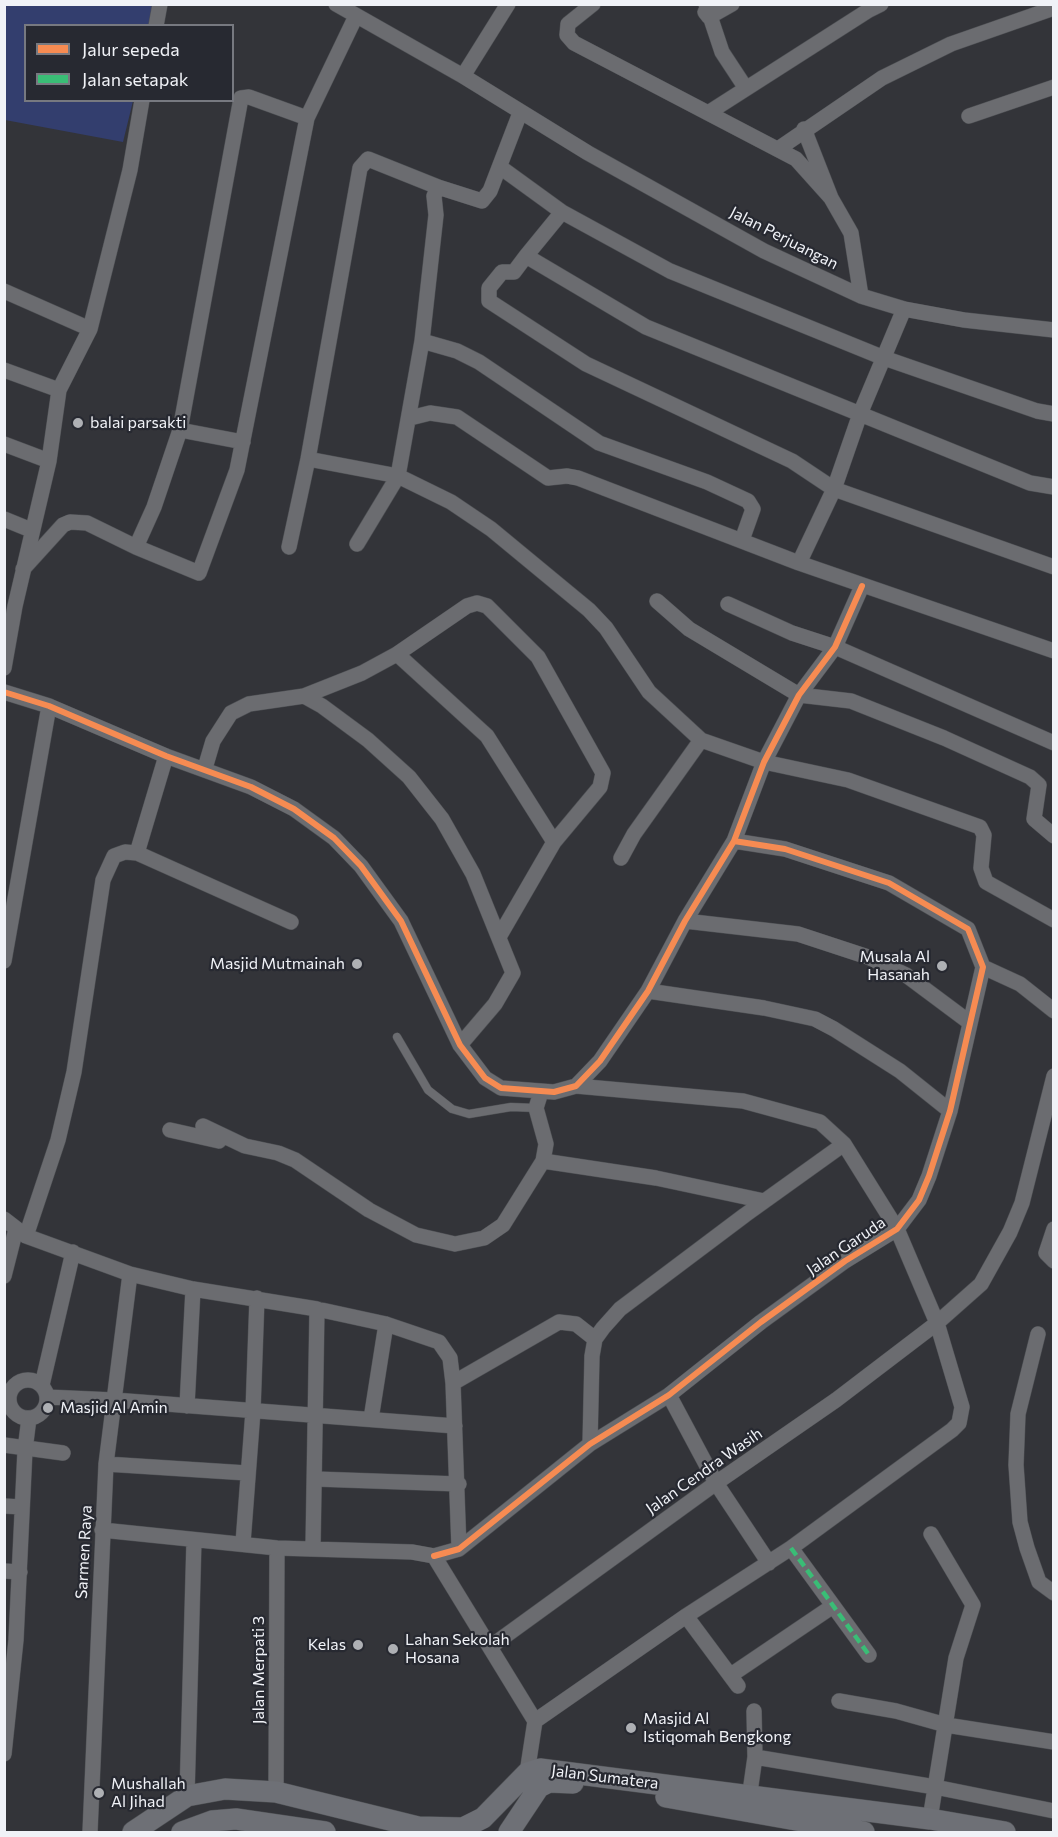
<!DOCTYPE html>
<html>
<head>
<meta charset="utf-8">
<style>
	body { margin:0 }
	#map { position:relative; width:1058px; height:1837px; overflow:hidden; background:#333439; font-family:Commissioner,sans-serif }
	canvas { display:block }
	.frame { position:absolute; inset:0; border:6px solid #f0f2f7; pointer-events:none }
	.legend { position:absolute; left:24px; top:24px; width:210px; height:78px; box-sizing:border-box; background:#272931; border:2px solid #777980; margin:0; padding:8px 10px; list-style:none; font-size:18px; color:#f0f2f7 }
	.legend li { display:flex; align-items:center; gap:12px; height:30px }
	.legend b { width:30px; border:2px solid #777980 }
</style>
</head>
<body>
<div id="map">
<canvas width="1058" height="1837"></canvas>
<div class="frame"></div>
<ul class="legend">
<li><b style="height:8px;background:#f68b52"></b>Jalur sepeda</li>
<li><b style="height:8px;background:#3abd76"></b>Jalan setapak</li>
</ul>
</div>
<script>
const g = document.querySelector('canvas').getContext('2d');
g.lineJoin = 'round';
function fill(path, color) { g.fillStyle = color; g.fill(path, 'evenodd'); }
const toPath = rows => new Path2D(rows.map(r => 'M' + r).join(''));
function trace(path, color, width, dash) { g.strokeStyle = color; g.lineWidth = width; g.lineCap = dash ? 'butt' : 'round'; g.setLineDash(dash || []); g.stroke(path); }
function label(font, color, halo, rows, align = 'center') {
  g.font = font + ' Commissioner,sans-serif'; g.lineWidth = 4.5; g.setLineDash([]); g.textBaseline = 'middle'; g.strokeStyle = halo; g.fillStyle = color; for (const [text, x, y, turn = 0] of rows) {
    g.save(); g.translate(x, y); g.rotate((+turn || 0) * Math.PI / 180); g.textAlign = isNaN(turn) ? turn : align; if (halo) g.strokeText(text, 0, 0); g.fillText(text, 0, 0); g.restore();
  }
}
fill(toPath([
	[4,5,158,5,152,25,26,26,26,100,133,101,123,142,5,120]
]), '#333e6e');
const lane = toPath([
	[397,1037,428,1090,452,1109,469,1114,511,1107,536,1108]
]);
const street = toPath([
	[336,4,463,76,588,153,764,251,861,296,904,309,964,320,1054,330],
	[593,4,568,24,567,35,574,43,796,159,831,198],
	[706,4,722,52,745,87],
	[705,12,709,17,732,4],
	[156,26,160,4],
	[463,76,508,4],
	[708,113,869,10,881,4],
	[969,116,1054,87],
	[804,129,831,198,851,233,861,296],
	[778,149,882,78,951,44,1054,8],
	[500,167,562,212,526,256,646,327,1030,483,1054,487],
	[562,212,670,271,884,358,1037,411,1054,414],
	[526,256,514,272,502,272,489,288,489,301,586,364,792,461,834,489,1054,567],
	[4,291,90,329],
	[422,341,457,351,479,362,599,443,707,482,748,501,753,509,742,540],
	[4,370,59,390],
	[410,418,430,413,457,417,548,478,567,476,578,478,799,563,1054,651],
	[180,430,243,442],
	[4,444,49,461],
	[308,459,398,476,451,502,491,529,589,610,606,628,649,692,701,740],
	[4,519,31,530],
	[357,544,398,476,422,341,436,215,434,196,438,187,482,201,490,191,520,113],
	[136,547,154,507,180,430,241,98,249,97,307,118,356,16],
	[289,547,308,459,360,168,368,159,438,187],
	[799,563,834,489,860,414,904,309],
	[23,569,63,525,70,522,87,523,136,547,199,573,237,470,307,118],
	[657,601,689,629,799,695,851,701,944,738,1030,777,1039,785,1034,819,1054,836],
	[728,604,792,633,835,647,1054,743],
	[397,654,467,606,477,603,487,606,538,657,603,773,600,787,554,842],
	[4,668,15,606,49,461,59,390,90,329,130,170,142,100],
	[4,692,49,706,166,756,251,787,294,809,334,838,361,866,401,921,460,1045,485,1078,501,1088,554,1092,576,1086,600,1061,648,991,685,921,734,841,764,762,799,695,835,647,862,586],
	[304,696,322,706,368,740,409,777,442,819,473,874,513,973,495,1004,460,1045],
	[205,768,213,741,231,713,249,704,304,696,362,673,397,654,487,736,554,842,499,937],
	[137,853,291,922],
	[621,858,634,834,701,740,764,762,848,780,980,827,984,835,981,868,986,882,1054,920],
	[685,921,798,934,868,957,906,975,969,1022],
	[4,961,49,706],
	[983,967,1020,984,1054,1011],
	[648,991,764,1008,815,1019,834,1029,900,1071,950,1111],
	[203,1126,245,1146,278,1153,295,1160,369,1210,416,1235,455,1244,484,1238,503,1225,543,1161,546,1144,536,1108,541,1092],
	[170,1130,219,1141],
	[543,1161,656,1178,764,1201],
	[4,1219,26,1236,130,1274,193,1289,317,1309,386,1324,439,1342,450,1358,453,1383,459,1549],
	[1054,1229,1046,1253,1054,1261],
	[26,1236,58,1140,74,1072,103,880,114,856,125,852,137,853,166,756],
	[4,1276,16,1229],
	[1038,1334,1018,1414,1016,1465,1020,1522,1027,1548,1039,1582,1054,1593],
	'9 1399a19 19 0 1 1 38 0a19 19 0 1 1-38 0Z',
	[453,1383,559,1322,576,1324,595,1339],
	[42,1385,73,1252],
	[669,1395,716,1483,769,1563],
	[47,1397,114,1400,455,1426],
	[187,1406,193,1289],
	[371,1419,386,1324],
	[590,1444,592,1356,595,1339,603,1328,620,1309,745,1215,844,1144],
	[4,1445,63,1453],
	[106,1464,247,1473],
	[316,1479,459,1484],
	[4,1506,22,1507],
	[102,1530,277,1548,412,1552,434,1556,535,1721,527,1773],
	[243,1543,253,1411,257,1298],
	[313,1547,317,1309],
	[791,1548,869,1655],
	[434,1556,459,1549,590,1444,669,1395,761,1322,845,1261,897,1229,919,1200,929,1176,950,1111,983,967,968,929,889,883,785,849,734,841],
	[4,1571,20,1572],
	[686,1616,738,1686],
	[490,1647,716,1483,836,1400,937,1323,981,1284,1010,1232,1022,1203,1054,1076],
	[731,1675,833,1606],
	[839,1701,896,1711,946,1725,1054,1742],
	[535,1721,686,1616,791,1548,952,1430,959,1423,962,1407,937,1323,897,1229,844,1144,820,1122,743,1101,576,1086],
	[4,1754,16,1640,25,1450,29,1418],
	[755,1757,935,1787,1054,1811],
	[276,1792,277,1548],
	[187,1796,194,1540],
	[748,1806,755,1757,754,1711],
	[930,1819,956,1658,973,1605,931,1534],
	[90,1832,106,1464,130,1274]
]);
const secondary = toPath([
	[666,1797,864,1832],
	[133,1832,187,1796,225,1789,276,1792,418,1827,463,1828,483,1818,527,1773,540,1769,930,1819,1005,1832],
	[182,1832,212,1821,236,1819,325,1832],
	[509,1832,539,1787,549,1782,573,1783]
]);
trace(lane, '#4e5054', 9);
trace(street, '#4e5054', 16);
trace(secondary, '#4e5054', 22);
trace(lane, '#6b6c70', 8);
trace(street, '#6b6c70', 15);
trace(secondary, '#6e7076', 21);
trace(toPath([
	[791,1548,869,1655]
]), '#3abd76', 4.5, [9, 4.5]);
trace(toPath([
	[4,692,49,706,166,756,251,787,294,809,334,838,361,866,401,921,460,1045,485,1078,501,1088,554,1092,576,1086,600,1061,648,991,685,921,734,841,764,762,799,695,835,647,862,586],
	[434,1556,459,1549,590,1444,669,1395,761,1322,845,1261,897,1229,919,1200,929,1176,950,1111,983,967,968,929,889,883,785,849,734,841]
]), '#f68b52', 6);
for (const [x, y, r, color] of [
	[78,423,6,"#aeb0b4"],
	[357,964,6,"#aeb0b4"],
	[942,966,6,"#aeb0b4"],
	[48,1408,6,"#aeb0b4"],
	[358,1645,6,"#aeb0b4"],
	[393,1649,6,"#aeb0b4"],
	[631,1728,6,"#aeb0b4"],
	[99,1793,6,"#aeb0b4"]
]) { const dot = new Path2D(); dot.arc(x, y, r, 0, 2 * Math.PI); g.fillStyle = color; g.fill(dot); trace(dot, '#272931', 2); }
label('16px', '#f0f2f7', '#272931', [
	["Jalan Perjuangan",784,238,27],
	["Jalan Garuda",846,1246,-34],
	["Jalan Cendra Wasih",704,1471,-35],
	["Sarmen Raya",84,1552,-87],
	["Jalan Merpati 3",259,1670,-90],
	["Jalan Sumatera",605,1777,7]
]);
label('16px', '#f0f2f7', '#272931', [
	["balai parsakti",90,423],
	["Musala Al",930,957,"right"],
	["Hasanah",930,975,"right"],
	["Masjid Mutmainah",345,964,"right"],
	["Masjid Al Amin",60,1408],
	["Lahan Sekolah",405,1640],
	["Hosana",405,1658],
	["Kelas",346,1645,"right"],
	["Masjid Al",643,1719],
	["Istiqomah Bengkong",643,1737],
	["Mushallah",111,1784],
	["Al Jihad",111,1802]
], 'left');
</script>
</body>
</html>
